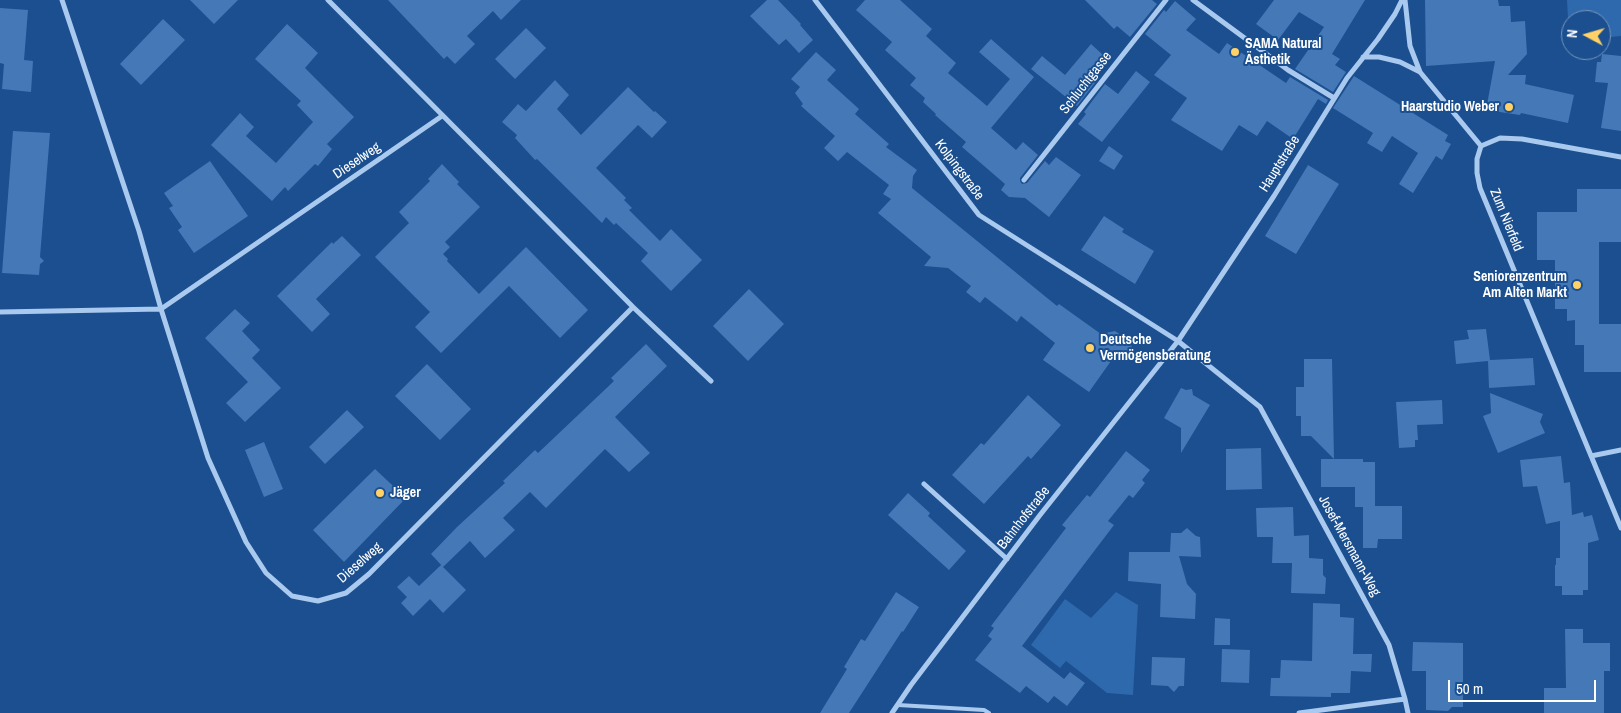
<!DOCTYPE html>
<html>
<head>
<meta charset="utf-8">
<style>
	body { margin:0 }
	#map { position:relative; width:1621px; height:713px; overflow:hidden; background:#1b4f8f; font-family:"Archivo Narrow",sans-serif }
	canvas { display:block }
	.north { position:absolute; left:1561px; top:10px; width:50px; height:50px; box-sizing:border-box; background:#1b4f8f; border:1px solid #7695bc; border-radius:50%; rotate:276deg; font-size:14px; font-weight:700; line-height:20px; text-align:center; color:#fff }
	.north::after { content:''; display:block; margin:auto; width:18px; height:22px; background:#ffd166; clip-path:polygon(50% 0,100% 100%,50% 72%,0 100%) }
	.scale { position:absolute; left:1448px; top:680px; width:148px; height:22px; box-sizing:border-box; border:2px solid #fff; border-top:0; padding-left:6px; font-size:15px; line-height:18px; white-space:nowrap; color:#fff; -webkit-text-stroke:4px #1b4f8f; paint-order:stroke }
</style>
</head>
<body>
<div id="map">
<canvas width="1621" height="713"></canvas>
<div class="north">N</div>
<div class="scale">50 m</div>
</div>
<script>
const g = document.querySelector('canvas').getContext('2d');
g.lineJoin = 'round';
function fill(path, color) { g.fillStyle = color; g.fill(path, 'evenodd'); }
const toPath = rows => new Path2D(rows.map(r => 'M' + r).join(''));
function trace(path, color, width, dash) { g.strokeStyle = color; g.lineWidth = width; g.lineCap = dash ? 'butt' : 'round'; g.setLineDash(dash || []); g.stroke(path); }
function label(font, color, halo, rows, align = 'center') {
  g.font = font + ' "Archivo Narrow",sans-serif'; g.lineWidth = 4; g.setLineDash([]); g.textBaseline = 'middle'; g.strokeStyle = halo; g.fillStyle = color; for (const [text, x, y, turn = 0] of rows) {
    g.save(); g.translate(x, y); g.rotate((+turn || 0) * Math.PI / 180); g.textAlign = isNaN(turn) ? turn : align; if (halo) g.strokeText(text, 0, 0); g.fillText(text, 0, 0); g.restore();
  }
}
fill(toPath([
	[1567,0,1621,0,1621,36,1601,38,1601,20,1571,20,1571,39,1569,39],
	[1116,592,1138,605,1133,695,1107,693,1066,661,1060,668,1031,645,1065,599,1091,618]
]), '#2e69ad');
fill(toPath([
	[190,0,238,0,214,24],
	[388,0,521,0,501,20,493,11,467,36,475,44,455,64,447,56,444,59],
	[767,0,778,0,801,24,800,25,813,40,799,53,786,39,779,45,750,16],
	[865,0,900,0,932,29,926,36,956,63,948,73,987,106,1010,79,979,52,991,39,1034,77,991,128,1016,150,1023,142,1038,155,1020,178,1020,181,1022,184,1027,183,1045,161,1049,165,1056,157,1081,175,1049,217,1025,198,1009,197,1001,190,1005,184,962,147,966,142,935,115,936,114,923,102,925,98,910,85,916,78,885,50,892,42,856,10],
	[1085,0,1152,0,1157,4,1130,37,1117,26,1114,29],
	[1274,0,1365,0,1332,54,1340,59,1335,65,1346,72,1333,92,1295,69,1324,27,1299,12,1278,40,1256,24],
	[1425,0,1498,0,1499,6,1510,6,1511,22,1525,21,1527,54,1508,75,1526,75,1525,84,1574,95,1568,123,1521,113,1520,115,1486,110,1495,61,1426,66],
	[1175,1,1196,19,1186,30,1219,54,1227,43,1286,83,1290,77,1328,100,1326,104,1318,99,1293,139,1267,121,1257,136,1239,125,1222,151,1171,120,1187,98,1154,75,1171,55,1145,34,1164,10,1166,12],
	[0,8,28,10,24,60,33,61,31,92,2,89,4,64,0,63],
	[163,19,185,40,141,85,120,64],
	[287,24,318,53,305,68,354,117,327,144,332,149,318,166,315,164,288,191,285,187,272,201,211,145,240,113,254,127,246,136,276,163,313,122,297,105,301,101,255,59],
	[526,28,546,48,515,79,495,59],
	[1091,44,1103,55,1088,71,1098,79,1077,106,1031,69,1042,56,1065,75],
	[816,52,836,70,827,80,859,109,855,114,889,144,886,147,917,170,913,176,912,188,1057,306,1059,304,1101,334,1115,331,1131,342,1132,350,1126,359,1111,361,1089,392,1043,360,1055,343,1021,316,1017,322,985,297,980,303,966,292,971,286,948,268,924,266,931,257,878,213,891,199,883,194,889,185,847,152,838,161,824,148,835,136,801,106,803,104,795,93,800,87,791,79],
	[1602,54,1621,56,1621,131,1601,128,1608,83,1595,82,1597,62,1601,62],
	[1136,71,1150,82,1102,142,1078,124,1086,114,1084,112,1105,84,1118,94],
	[1354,76,1448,135,1445,141,1451,144,1442,160,1436,156,1413,193,1399,184,1418,153,1392,136,1382,152,1367,143,1373,133,1333,108],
	[555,80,569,95,557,109,581,135,628,87,654,112,655,111,667,122,652,138,638,125,596,168,626,198,624,200,632,208,629,210,660,241,671,229,702,260,671,291,641,261,648,253,616,223,614,225,606,217,602,223,537,159,535,160,515,138,517,135,502,122,518,104,526,111],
	[13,131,50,133,40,257,44,261,40,264,39,275,2,273],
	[1109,146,1123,156,1114,170,1099,161],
	[210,161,248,216,194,253,178,230,182,227,169,208,173,206,164,193],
	[442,164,459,182,457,184,480,207,445,242,450,247,443,254,448,259,447,261,479,294,526,247,588,310,560,338,509,286,441,353,415,327,430,312,375,257,409,223,399,212,430,181,428,179],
	[1308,165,1339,184,1296,254,1265,236],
	[1577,189,1621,189,1621,242,1599,242,1599,324,1621,324,1621,372,1584,372,1584,345,1575,345,1575,320,1567,321,1567,309,1555,309,1555,260,1537,260,1537,212,1577,212],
	[1104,216,1124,229,1122,232,1154,251,1135,284,1081,250],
	[342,236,361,255,316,299,330,314,312,332,277,296,332,242,333,244],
	[749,289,784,324,748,361,713,326],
	[235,309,250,323,242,331,260,350,252,358,281,388,245,422,226,403,248,382,205,338],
	[1486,329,1490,360,1533,358,1535,385,1489,388,1488,361,1456,364,1454,341,1469,339,1467,330],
	[646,344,667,366,615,417,650,453,629,472,605,449,546,508,530,492,503,518,515,530,485,558,470,541,443,567,431,554,457,527,505,483,503,481,535,450,538,453,614,381,611,378],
	[1304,359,1332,359,1334,459,1311,436,1301,436,1301,416,1296,416,1296,387,1304,387],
	[427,364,471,409,440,440,395,396],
	[1181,388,1186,390,1192,389,1193,395,1210,405,1181,453,1181,428,1164,418],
	[1490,393,1543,414,1540,422,1545,433,1498,453,1483,416,1491,413],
	[1028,395,1061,425,1031,459,1028,456,984,504,952,475,981,443,984,445],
	[1442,400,1443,424,1417,425,1418,440,1415,440,1415,447,1399,448,1396,402],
	[347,410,364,427,325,464,309,447],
	[264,442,283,489,264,497,245,450],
	[1261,448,1262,489,1226,490,1226,449],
	[1126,451,1150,470,1142,480,1145,483,1133,498,1129,495,1108,521,1114,525,1022,646,1064,679,1070,672,1085,683,1067,706,1054,696,1048,703,1026,686,1020,693,975,660,992,639,988,636,994,628,991,626,1066,528,1062,525,1087,495,1090,497],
	[1561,456,1564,483,1570,482,1572,515,1583,512,1584,517,1592,515,1599,540,1588,543,1588,590,1583,590,1583,595,1562,595,1562,586,1555,586,1555,565,1556,565,1556,558,1560,558,1560,521,1546,524,1537,486,1523,487,1520,460],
	[1321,459,1363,459,1363,462,1375,462,1375,506,1402,506,1402,539,1378,539,1377,548,1363,548,1363,507,1355,507,1355,487,1321,487],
	[375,469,406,498,344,562,313,530],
	[908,493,930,513,928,516,966,551,949,570,888,515],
	[1293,507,1294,536,1309,535,1309,558,1323,559,1323,575,1326,578,1325,594,1291,593,1292,563,1272,563,1273,537,1257,537,1256,508],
	[1187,528,1196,536,1200,537,1201,557,1179,556,1187,584,1196,594,1195,619,1160,617,1161,584,1128,581,1129,552,1170,552,1171,533,1181,533],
	[441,565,466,590,443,613,430,599,413,616,401,603,407,597,397,587,409,576,419,586],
	[896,592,919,607,903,632,902,631,849,713,820,713,847,669,844,667,861,639,865,641],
	[1313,603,1340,604,1340,617,1354,618,1353,654,1372,654,1371,672,1351,671,1350,693,1331,693,1331,697,1270,696,1271,678,1280,678,1281,660,1312,661],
	[1215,618,1230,619,1230,645,1214,645],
	[1565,629,1583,629,1583,643,1610,643,1610,671,1604,671,1604,713,1544,713,1544,688,1566,688],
	[1413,642,1463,643,1463,707,1452,707,1448,711,1426,710,1426,671,1412,671],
	[1222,649,1250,650,1249,683,1221,682],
	[1152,657,1185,658,1184,686,1179,686,1174,692,1168,686,1151,685]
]), '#4478b7');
trace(toPath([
	[898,705,984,710,989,713]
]), '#a9c9ee', 4);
trace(toPath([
	[62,0,139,231,161,309,208,458,246,542,266,573,292,596,318,601,346,593,369,574,633,307],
	[328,0,633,307,711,381],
	[815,0,979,215,1178,341,1260,407,1389,645,1405,699,1299,713],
	[1193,0,1288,70,1334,98],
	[1405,0,1410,46,1420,72],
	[1363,57,1379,57,1400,62,1420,72,1481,146],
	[1481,146,1477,159,1477,173,1480,188,1621,528],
	[1481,146,1500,138,1522,139,1621,157],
	[1024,180,1166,0],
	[0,312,161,309,442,116],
	[1591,456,1621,450],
	[924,484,1007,559],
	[1405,699,1408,713],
	[892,713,911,685,1040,515,1178,341,1274,196,1347,78,1378,39,1395,14,1402,0]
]), '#a9c9ee', 5);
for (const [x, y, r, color] of [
	[1235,52,5,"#ffd166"],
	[1509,107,5,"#ffd166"],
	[1577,285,5,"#ffd166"],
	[1090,348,5,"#ffd166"],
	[380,493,5,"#ffd166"]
]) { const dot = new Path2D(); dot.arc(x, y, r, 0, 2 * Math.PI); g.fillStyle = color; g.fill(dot); trace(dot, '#1b4f8f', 2); }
label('bold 14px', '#fff', '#1b4f8f', [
	["SAMA Natural",1245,44],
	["Ästhetik",1245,60],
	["Haarstudio Weber",1499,107,"right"],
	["Seniorenzentrum",1567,277,"right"],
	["Am Alten Markt",1567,293,"right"],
	["Deutsche",1100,340],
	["Vermögensberatung",1100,356],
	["Jäger",390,493]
], 'left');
label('14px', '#fff', '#1b4f8f', [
	["Schluchtgasse",1086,83,-52],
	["Dieselweg",357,161,-34],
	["Hauptstraße",1280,164,-58],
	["Kolpingstraße",959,170,53],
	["Zum Nierfeld",1506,220,68],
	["Bahnhofstraße",1024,518,-52],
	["Josef-Mersmann-Weg",1349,546,61],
	["Dieselweg",360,563,-41]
]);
</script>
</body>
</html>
